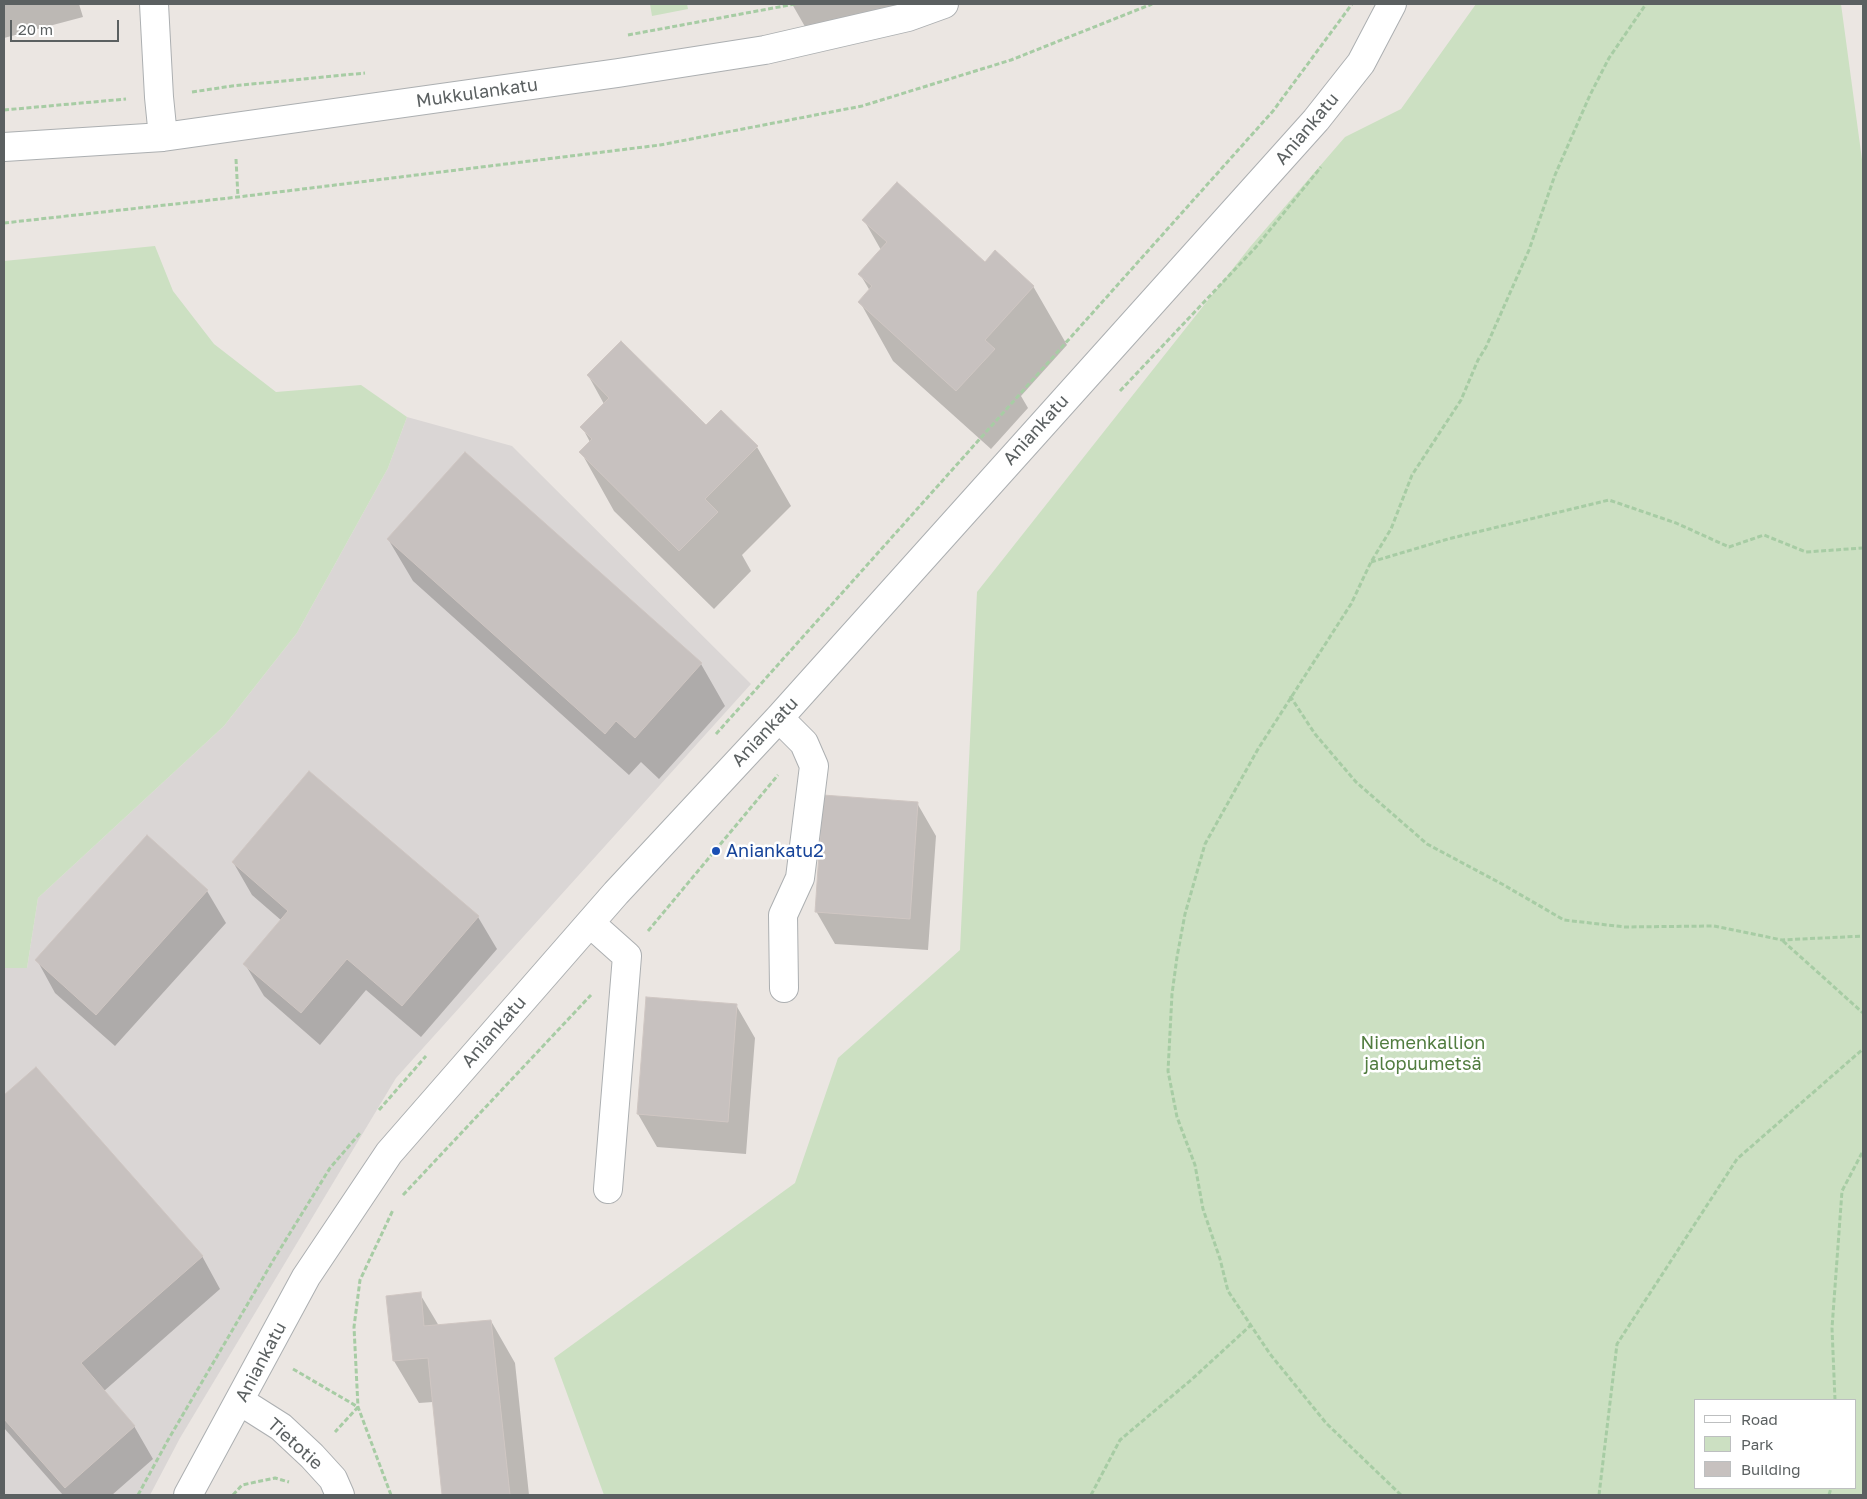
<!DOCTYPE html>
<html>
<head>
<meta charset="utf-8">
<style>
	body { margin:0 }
	#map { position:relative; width:1867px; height:1499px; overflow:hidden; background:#ebe6e2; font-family:"Golos Text",sans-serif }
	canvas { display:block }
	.frame { position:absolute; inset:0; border:5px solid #5b6061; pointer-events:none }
	.legend { position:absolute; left:1694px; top:1399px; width:162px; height:90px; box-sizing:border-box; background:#fff; border:1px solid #bdbfc0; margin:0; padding:6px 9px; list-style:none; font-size:15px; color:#5b6061 }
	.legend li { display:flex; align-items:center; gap:10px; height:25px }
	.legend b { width:25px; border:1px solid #bdbfc0 }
	.scale { position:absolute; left:10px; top:20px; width:109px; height:22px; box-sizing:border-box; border:2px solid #5b6061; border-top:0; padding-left:6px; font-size:15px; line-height:18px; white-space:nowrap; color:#5b6061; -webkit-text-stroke:4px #fff; paint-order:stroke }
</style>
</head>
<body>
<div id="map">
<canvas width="1867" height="1499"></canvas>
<div class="frame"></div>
<ul class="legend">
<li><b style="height:6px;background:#fff"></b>Road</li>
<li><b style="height:14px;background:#cce0c2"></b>Park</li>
<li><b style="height:14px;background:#c7c1bf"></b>Building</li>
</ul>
<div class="scale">20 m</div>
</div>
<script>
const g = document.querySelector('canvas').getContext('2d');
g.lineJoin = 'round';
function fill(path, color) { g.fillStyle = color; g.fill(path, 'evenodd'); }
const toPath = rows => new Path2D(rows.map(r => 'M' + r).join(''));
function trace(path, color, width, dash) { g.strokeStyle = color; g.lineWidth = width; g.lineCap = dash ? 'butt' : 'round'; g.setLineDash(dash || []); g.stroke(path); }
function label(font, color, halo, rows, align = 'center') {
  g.font = font + ' "Golos Text",sans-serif'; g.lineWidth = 5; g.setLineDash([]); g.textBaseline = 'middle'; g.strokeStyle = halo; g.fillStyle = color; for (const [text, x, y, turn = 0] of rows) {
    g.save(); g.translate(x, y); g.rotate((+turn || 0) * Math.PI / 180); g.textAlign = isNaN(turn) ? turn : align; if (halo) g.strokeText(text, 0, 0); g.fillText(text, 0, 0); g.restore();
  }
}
fill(toPath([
	[407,417,512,446,751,684,396,1078,180,1438,150,1495,4,1495,4,968,27,968,38,898,224,726,297,633,388,468]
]), '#dad6d5');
fill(toPath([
	[650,4,687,4,688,9,652,16],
	[1476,4,1841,4,1863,167,1863,1495,604,1495,554,1358,795,1183,838,1058,960,950,977,592,1250,247,1345,137,1401,109],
	[1696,1400,1856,1400,1856,1488,1696,1488],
	[155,246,173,291,214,344,276,392,361,385,407,417,388,468,297,633,224,726,38,898,27,968,4,968,4,261]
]), '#cce0c2');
fill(toPath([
	[4,4,79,4,83,17,4,38],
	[792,4,924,4,815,44],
	[864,220,985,263,1033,286,1067,345,1021,396,1028,408,991,449,893,361,860,302,870,291,860,274,881,250],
	[588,375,706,427,721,411,757,447,791,506,742,555,751,571,714,609,614,511,581,452,590,442,582,427,604,404],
	[388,539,701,664,725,706,659,779,641,762,629,775,413,581],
	[917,803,936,836,928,950,835,944,816,911],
	[233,862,478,917,497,949,421,1037,366,990,320,1045,264,996,245,964,282,921,252,895],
	[207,891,226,923,115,1046,55,993,37,960],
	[647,998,736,1005,755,1038,746,1154,657,1147,638,1114],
	[36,1068,202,1256,220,1289,104,1391,134,1426,153,1459,112,1495,63,1495,4,1428,4,1097],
	[420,1294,439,1326,491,1321,515,1363,529,1495,443,1495,433,1402,419,1403,394,1361]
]), '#0003');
const building = toPath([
	[897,182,985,262,995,250,1034,286,985,340,995,349,956,391,858,302,872,286,858,274,887,242,862,220,897,182],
	[621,341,706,425,721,410,758,446,705,499,718,512,679,551,579,452,592,439,580,427,609,398,587,375,621,341],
	[465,452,702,663,635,738,616,721,605,734,387,539,465,452],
	[309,771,479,916,402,1006,347,959,301,1013,243,964,288,911,232,862,309,771],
	[823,795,918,802,910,919,815,912,823,795],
	[147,835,208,890,96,1015,35,960,147,835],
	[646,997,737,1004,728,1122,637,1114,646,997],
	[36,1067,203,1256,81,1363,135,1426,65,1488,4,1419,4,1095,36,1067],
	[421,1292,424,1326,491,1320,510,1495,442,1495,428,1358,393,1361,386,1296,421,1292]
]);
fill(building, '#c7c1bf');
trace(building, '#cfc6c2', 1);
const minor = toPath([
	[154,4,159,97,163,137],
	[4,147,163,137,618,73,765,50,908,17,944,4],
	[779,718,804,743,814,766,800,878,783,915,784,988],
	[590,923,627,956,608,1189],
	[240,1401,281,1427,312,1456,333,1479,340,1495],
	[188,1495,306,1277,389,1153,616,893,779,718,1316,120,1361,63,1392,4]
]);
trace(minor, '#acafb1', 30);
trace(toPath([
	[628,35,795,4],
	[192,92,232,86,365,73],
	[4,110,126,99],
	[236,159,238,197],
	[4,223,238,197,660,145,862,106,1011,60,1152,4],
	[1120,391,1256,247,1321,167],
	[1371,562,1448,539,1609,500,1676,523,1729,547,1764,535,1806,552,1863,548],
	[1290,696,1315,734,1356,782,1427,844,1502,884,1564,920,1625,927,1714,926,1782,940,1863,936],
	[716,734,1273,111,1352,4],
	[648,931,778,775],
	[1783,941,1863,1013],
	[379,1110,426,1056],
	[403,1195,591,995],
	[293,1369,358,1407,335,1432],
	[1835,1400,1832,1328,1842,1191,1863,1151],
	[138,1495,168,1440,274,1259,330,1168,361,1132],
	[233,1495,242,1485,275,1478,289,1482],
	[391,1495,358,1407,354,1327,360,1280,393,1210],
	[1091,1495,1120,1440,1191,1380,1251,1325],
	[1401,1495,1326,1423,1270,1354,1228,1291,1220,1259,1203,1209,1195,1165,1177,1117,1168,1071,1172,994,1177,957,1185,914,1205,844,1258,749,1351,604,1371,562,1391,529,1412,475,1461,400,1478,360,1486,347,1529,250,1555,175,1590,95,1609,58,1646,4],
	[1599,1495,1617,1344,1737,1159,1863,1049],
	[1829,1495,1831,1488]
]), '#a7cca4', 3, [5, 2.5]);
trace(minor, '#fff', 28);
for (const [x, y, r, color] of [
	[716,851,5,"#1a4fb4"]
]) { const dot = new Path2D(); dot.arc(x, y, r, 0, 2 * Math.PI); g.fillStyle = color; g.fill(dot); trace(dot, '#fff', 2); }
label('18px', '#5b6061', '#fff', [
	["Mukkulankatu",477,93,-8],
	["Aniankatu",1307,129,-50],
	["Aniankatu",1036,430,-48],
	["Aniankatu",765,732,-47],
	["Aniankatu",494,1032,-49],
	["Aniankatu",261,1362,-62],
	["Tietotie",295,1444,42]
]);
label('18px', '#164399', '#fff', [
	["Aniankatu2",726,851]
], 'left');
label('18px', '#517c3f', '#fff', [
	["Niemenkallion",1423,1043],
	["jalopuumetsä",1423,1064]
]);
</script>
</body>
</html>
